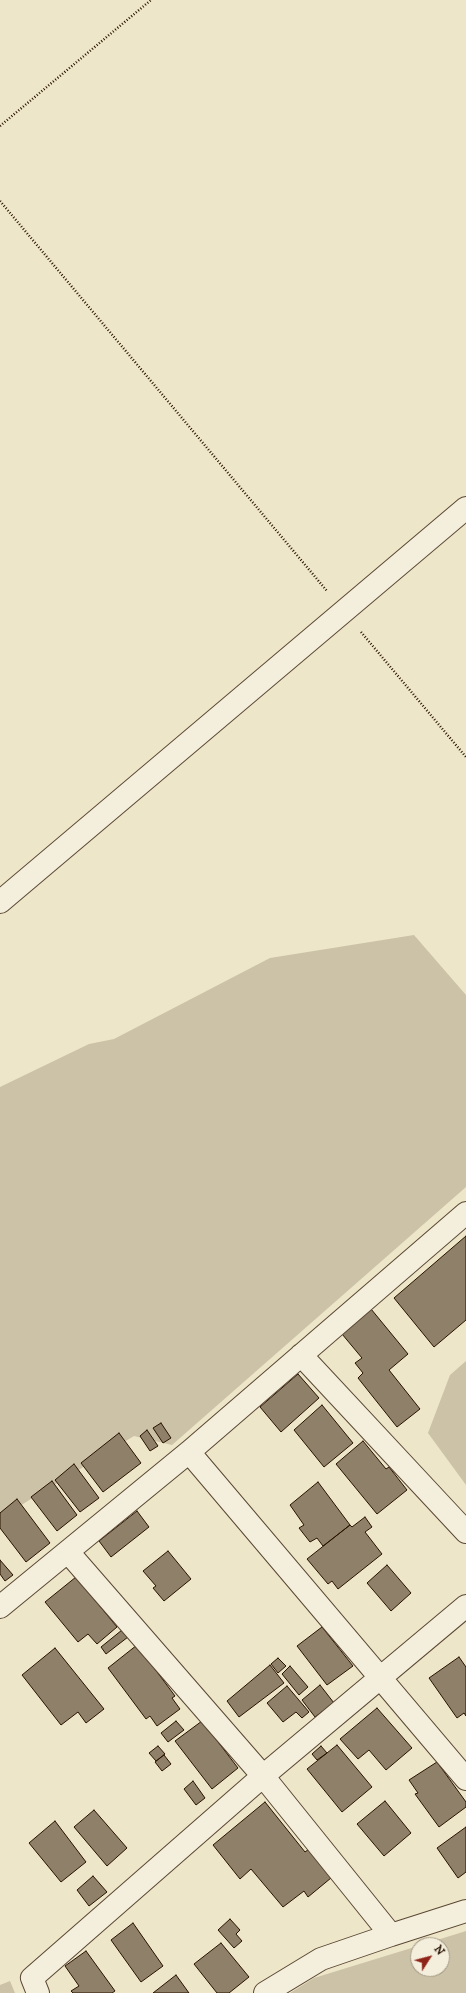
<!DOCTYPE html>
<html>
<head>
<meta charset="utf-8">
<style>
	body { margin:0 }
	#map { position:relative; width:466px; height:1993px; overflow:hidden; background:#eee6c9; font-family:"IM FELL DW Pica",serif }
	canvas { display:block }
	.north { position:absolute; left:410px; top:1937px; width:40px; height:40px; box-sizing:border-box; background:#f4efdc; border:1px solid #a29784; border-radius:50%; rotate:54deg; font-size:11px; font-weight:700; line-height:16px; text-align:center; color:#281201 }
	.north::after { content:''; display:block; margin:auto; width:14px; height:18px; background:#8f2418; clip-path:polygon(50% 0,100% 100%,50% 72%,0 100%) }
</style>
</head>
<body>
<div id="map">
<canvas width="466" height="1993"></canvas>
<div class="north">N</div>
</div>
<script>
const g = document.querySelector('canvas').getContext('2d');
g.lineJoin = 'round';
function fill(path, color) { g.fillStyle = color; g.fill(path, 'evenodd'); }
const toPath = rows => new Path2D(rows.map(r => 'M' + r).join(''));
function trace(path, color, width, dash) { g.strokeStyle = color; g.lineWidth = width; g.lineCap = dash ? 'butt' : 'round'; g.setLineDash(dash || []); g.stroke(path); }
fill(toPath([
	[414,935,466,995,466,1187,172,1445,134,1436,0,1518,0,1087,89,1044,114,1039,270,958],
	[466,1361,466,1485,428,1433,450,1375],
	[466,1931,466,1993,290,1993,314,1978,418,1946,418,1969,442,1969,442,1945,421,1945],
	[10,1981,15,1993,0,1993,0,1985]
]), '#ccc2a7');
const building = toPath([
	[466,1236,466,1320,434,1347,394,1298,466,1236],
	[371,1309,408,1354,389,1370,420,1409,397,1427,358,1378,363,1373,355,1363,362,1358,342,1334,371,1309],
	[298,1374,319,1398,281,1432,260,1407,298,1374],
	[322,1405,353,1443,324,1467,294,1430,322,1405],
	[161,1423,171,1438,163,1443,153,1428,161,1423],
	[147,1430,158,1446,150,1451,140,1436,147,1430],
	[119,1433,141,1463,103,1492,81,1463,119,1433],
	[363,1441,386,1469,389,1467,407,1490,377,1514,336,1464,363,1441],
	[74,1464,99,1498,80,1512,55,1480,74,1464],
	[52,1481,77,1515,57,1531,31,1497,52,1481],
	[318,1482,350,1525,323,1546,317,1538,310,1542,299,1528,304,1525,290,1505,318,1482],
	[17,1499,50,1543,26,1562,0,1528,0,1513,17,1499],
	[137,1511,149,1527,111,1557,99,1541,137,1511],
	[365,1517,372,1527,365,1532,382,1554,338,1589,332,1581,328,1584,307,1559,350,1525,352,1527,365,1517],
	[168,1551,191,1579,164,1601,153,1588,156,1586,143,1571,168,1551],
	[0,1560,13,1575,5,1581,0,1574,0,1560],
	[387,1565,411,1593,391,1611,367,1583,387,1565],
	[76,1577,117,1627,97,1644,88,1634,78,1642,45,1602,76,1577],
	[322,1627,353,1666,327,1685,297,1646,322,1627],
	[122,1630,128,1637,106,1654,101,1647,122,1630],
	[137,1645,175,1696,172,1698,180,1709,157,1726,150,1716,146,1719,108,1668,137,1645],
	[55,1648,104,1709,86,1723,78,1712,61,1725,22,1675,55,1648],
	[459,1657,466,1667,466,1716,464,1713,457,1718,429,1678,459,1657],
	[278,1658,286,1666,278,1673,271,1664,278,1658],
	[270,1665,284,1683,239,1717,227,1701,270,1665],
	[290,1666,308,1687,299,1695,282,1674,290,1666],
	[320,1685,334,1703,315,1717,302,1700,320,1685],
	[287,1686,309,1712,302,1718,296,1712,283,1722,267,1703,287,1686],
	[377,1708,412,1748,386,1770,369,1750,358,1759,340,1739,377,1708],
	[176,1721,184,1730,168,1742,161,1733,176,1721],
	[202,1721,238,1768,212,1789,175,1741,202,1721],
	[337,1745,372,1787,342,1812,307,1769,337,1745],
	[158,1746,165,1754,156,1761,149,1753,158,1746],
	[321,1746,327,1753,317,1760,312,1754,321,1746],
	[164,1755,171,1764,162,1771,155,1762,164,1755],
	[437,1762,466,1802,466,1807,439,1827,415,1794,418,1793,409,1780,437,1762],
	[193,1781,205,1798,196,1805,184,1789,193,1781],
	[385,1801,411,1833,384,1856,357,1824,385,1801],
	[265,1802,305,1852,309,1849,331,1878,308,1897,304,1891,283,1907,251,1869,240,1879,213,1845,265,1802],
	[94,1810,127,1848,107,1866,74,1827,94,1810],
	[55,1821,86,1862,61,1882,29,1843,55,1821],
	[466,1827,466,1872,458,1878,437,1848,466,1827],
	[93,1876,107,1892,89,1906,77,1890,93,1876],
	[230,1919,240,1930,236,1934,242,1941,234,1948,218,1930,230,1919],
	[133,1923,163,1966,141,1982,111,1940,133,1923],
	[221,1943,249,1977,229,1993,217,1993,194,1964,221,1943],
	[86,1951,115,1991,112,1993,73,1993,71,1991,79,1986,65,1966,86,1951],
	[176,1975,189,1993,153,1993,176,1975]
]);
fill(building, '#8f8069');
trace(building, '#281201', 1);
const minor = toPath([
	[0,902,466,508],
	[301,1355,466,1532],
	[189,1452,466,1779],
	[68,1552,263,1776,466,1606],
	[0,1607,189,1452,466,1213],
	[38,1993,32,1978,263,1776,391,1935,466,1911],
	[265,1993,321,1959,391,1935]
]);
trace(minor, '#5a4733', 24);
trace(toPath([
	[0,126,151,0],
	[0,201,327,591],
	[361,632,466,757]
]), '#281201', 2.5, [1, 2]);
trace(minor, '#f4efdc', 22);
</script>
</body>
</html>
